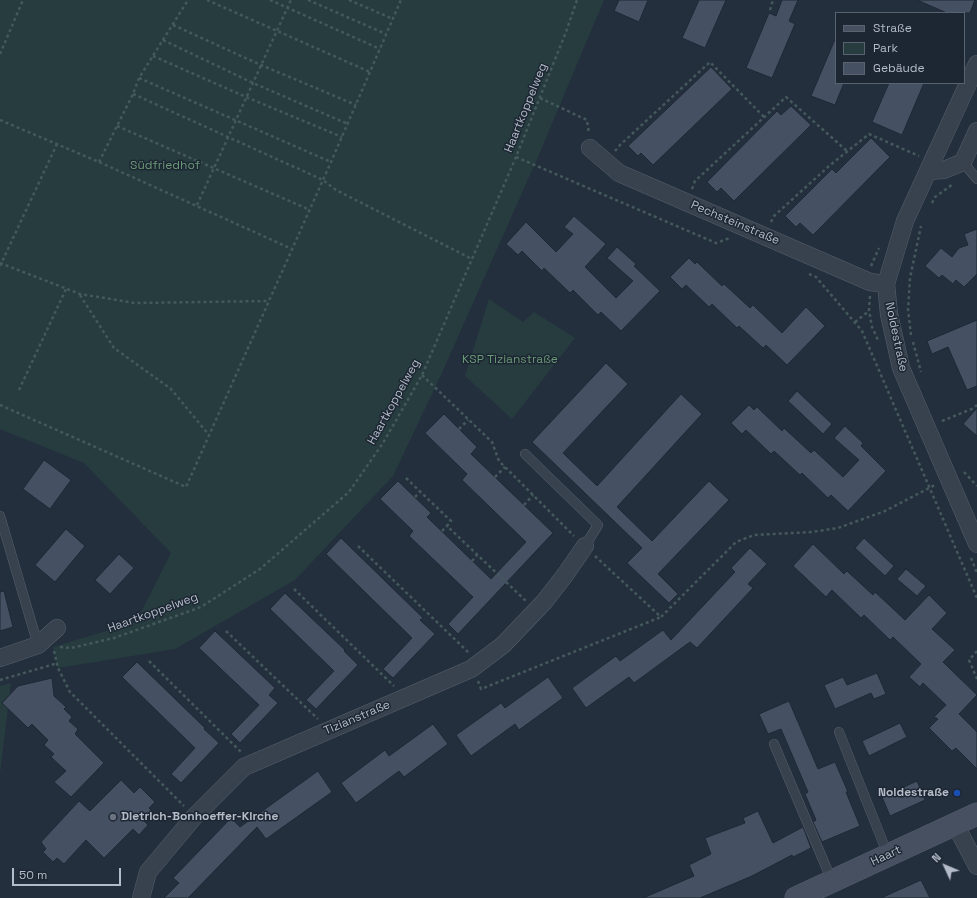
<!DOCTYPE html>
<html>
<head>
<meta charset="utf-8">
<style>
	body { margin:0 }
	#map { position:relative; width:977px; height:898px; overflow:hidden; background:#242f3e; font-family:"Space Grotesk",sans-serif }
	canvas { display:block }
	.legend { position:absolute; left:835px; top:12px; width:130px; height:72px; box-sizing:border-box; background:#1d2633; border:1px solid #59626f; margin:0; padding:5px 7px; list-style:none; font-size:12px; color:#b4bcc9 }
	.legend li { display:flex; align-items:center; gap:8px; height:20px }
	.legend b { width:20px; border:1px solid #59626f }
	.north { position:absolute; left:925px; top:846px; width:40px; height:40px; -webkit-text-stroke:3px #1d2633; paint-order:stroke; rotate:314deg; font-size:11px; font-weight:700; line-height:16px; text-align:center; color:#b4bcc9 }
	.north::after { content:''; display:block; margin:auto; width:14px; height:18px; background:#b4bcc9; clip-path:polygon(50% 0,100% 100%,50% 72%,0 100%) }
	.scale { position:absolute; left:12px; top:868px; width:109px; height:18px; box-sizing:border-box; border:2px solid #b4bcc9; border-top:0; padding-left:5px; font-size:12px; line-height:14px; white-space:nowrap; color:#b4bcc9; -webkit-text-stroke:3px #1d2633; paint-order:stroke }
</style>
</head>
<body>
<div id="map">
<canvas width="977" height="898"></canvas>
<ul class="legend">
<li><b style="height:5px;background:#465061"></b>Straße</li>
<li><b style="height:11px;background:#263c3f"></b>Park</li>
<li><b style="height:11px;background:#455162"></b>Gebäude</li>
</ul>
<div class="north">N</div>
<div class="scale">50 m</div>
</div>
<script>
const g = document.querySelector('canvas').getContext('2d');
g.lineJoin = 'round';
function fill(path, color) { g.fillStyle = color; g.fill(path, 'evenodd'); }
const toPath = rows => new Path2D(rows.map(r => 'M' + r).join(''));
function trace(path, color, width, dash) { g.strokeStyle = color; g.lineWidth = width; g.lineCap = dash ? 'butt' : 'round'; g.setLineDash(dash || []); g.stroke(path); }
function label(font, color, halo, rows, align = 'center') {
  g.font = font + ' "Space Grotesk",sans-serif'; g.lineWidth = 3; g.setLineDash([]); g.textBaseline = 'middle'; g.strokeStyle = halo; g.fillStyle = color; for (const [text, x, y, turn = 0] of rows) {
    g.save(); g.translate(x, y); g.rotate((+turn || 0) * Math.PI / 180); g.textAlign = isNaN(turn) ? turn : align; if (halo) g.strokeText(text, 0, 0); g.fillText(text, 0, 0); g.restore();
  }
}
fill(toPath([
	[0,0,604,0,538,157,441,375,393,476,295,580,175,649,58,668,53,647,136,622,171,553,84,463,0,429],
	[489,299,523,322,534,312,575,338,512,419,465,376],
	[11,683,0,773,0,686]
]), '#263c3f');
const building = toPath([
	[619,0,648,0,639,22,614,11,619,0],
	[699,0,726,0,705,48,682,38,699,0],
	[782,0,798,0,789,21,795,24,772,78,746,68,769,13,776,16,782,0],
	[917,0,975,0,970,13,947,13,917,0],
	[836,37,836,83,844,83,835,105,811,96,836,37],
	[711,67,732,89,653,165,641,153,638,156,628,146,711,67],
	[889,83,924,83,902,135,872,122,889,83],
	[791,106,811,125,734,201,721,188,717,192,707,182,777,111,781,115,791,106],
	[871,138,890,157,813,235,800,223,796,227,785,216,832,169,836,173,871,138],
	[574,216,606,244,585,267,616,298,633,281,607,258,617,247,636,264,634,266,660,291,621,331,601,312,598,315,573,290,570,293,544,268,542,271,522,251,518,255,506,244,526,222,556,252,573,234,564,227,574,216],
	[977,229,977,274,964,287,956,280,953,284,942,275,939,278,925,266,941,248,952,257,959,248,968,245,964,234,977,229],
	[689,258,695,264,697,262,722,286,724,284,750,308,753,305,782,333,806,307,825,326,787,365,766,345,763,348,739,326,737,328,712,304,709,307,686,285,682,289,670,277,689,258],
	[977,320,977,386,967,390,948,347,932,354,927,341,977,320],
	[606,363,628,384,563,453,597,486,681,394,702,414,617,507,652,541,709,481,729,500,658,574,678,594,669,603,627,563,642,548,532,442,606,363],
	[797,391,832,424,823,434,788,401,797,391],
	[749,405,754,410,757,407,782,431,784,428,811,453,814,450,843,477,859,460,834,438,845,426,863,443,861,446,886,471,848,511,831,495,828,498,802,473,800,475,774,451,771,454,746,430,742,434,731,423,749,405],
	[977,408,977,436,963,424,977,408],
	[444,414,477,447,471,454,553,533,458,634,448,624,473,597,409,536,413,531,380,499,398,481,431,513,427,517,491,579,526,542,462,480,467,474,425,433,444,414],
	[44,460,71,480,50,509,23,489,44,460],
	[66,529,85,546,55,582,35,565,66,529],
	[341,538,423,618,420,620,435,634,393,678,383,669,412,638,326,554,341,538],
	[864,538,894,566,885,576,855,548,864,538],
	[813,544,844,574,847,571,873,595,875,592,905,620,929,595,947,613,932,629,955,650,943,662,977,695,959,714,977,732,977,769,956,748,952,751,929,728,938,719,934,717,946,705,923,683,920,687,909,677,921,664,893,637,890,640,864,615,861,618,832,590,826,597,793,566,813,544],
	[750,548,767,564,748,584,753,588,697,648,690,642,634,683,629,677,586,708,572,688,616,656,620,661,663,630,671,640,735,572,731,568,750,548],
	[119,554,134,568,110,594,95,580,119,554],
	[906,569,926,586,917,596,897,579,906,569],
	[4,591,13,627,0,631,0,592,4,591],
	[285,593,345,650,344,651,358,665,316,709,306,700,334,671,270,609,285,593],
	[215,631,275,688,269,695,278,703,240,743,231,734,259,705,199,648,215,631],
	[137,662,205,728,204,729,219,743,181,783,171,774,195,748,122,677,137,662],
	[877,673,886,694,874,699,871,693,835,709,824,685,843,677,847,685,877,673],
	[548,677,563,698,519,730,515,724,471,756,456,735,501,703,505,708,548,677],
	[52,678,54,696,66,707,64,709,72,717,69,721,78,729,75,734,104,763,71,797,54,782,66,771,51,757,54,754,44,745,48,740,32,724,28,728,2,703,18,686,52,678],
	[789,701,818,769,835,762,848,792,846,792,860,826,822,842,813,822,816,820,805,794,808,792,781,729,768,734,759,714,789,701],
	[900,723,907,737,869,756,862,741,900,723],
	[433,724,448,744,404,777,399,771,356,803,341,783,385,750,389,756,433,724],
	[318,771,332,792,266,839,257,827,188,898,164,898,179,883,173,878,231,818,240,827,318,771],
	[121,780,134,793,140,787,155,802,149,808,153,812,144,821,148,825,139,835,133,829,104,858,86,840,64,864,57,858,53,862,43,852,46,849,41,842,79,801,90,811,121,780],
	[917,781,925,800,890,816,882,797,917,781],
	[758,811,773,843,803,827,811,848,793,857,792,855,752,876,700,898,643,898,694,876,689,865,711,854,705,838,745,823,743,818,758,811],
	[921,880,930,898,881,898,921,880]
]);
fill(building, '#455162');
trace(building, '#1f2835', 1);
const lane = toPath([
	[963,162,977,179],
	[525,454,598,525,585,546],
	[0,516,38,645],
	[839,732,888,855],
	[774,744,832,881]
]);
const street = toPath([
	[977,64,905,221,886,284,889,314,901,368,977,544],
	[590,148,619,173,870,282,886,284],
	[928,171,944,170,963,162,977,131],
	[0,658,38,645,57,628],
	[955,824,977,866],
	[141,898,148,872,194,817,244,767,471,669,503,645,544,602,565,575,585,546]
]);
const secondary = toPath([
	[796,898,977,814]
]);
trace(lane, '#565f6c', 10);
trace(street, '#565f6c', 18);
trace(secondary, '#565f6c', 23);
trace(toPath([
	[207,0,370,72],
	[270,0,380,49],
	[308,0,386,34],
	[349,0,393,19],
	[770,10,773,0],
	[173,25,261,65,356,105],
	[163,40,253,83,348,124],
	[0,54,23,0],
	[153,56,246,97,342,137],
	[139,78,331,162],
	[133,94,323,180,336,190,472,259],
	[540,98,587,120,589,134],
	[0,120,99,162,292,249],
	[117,126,310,210],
	[615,151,620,145,710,62,764,117],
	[516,157,716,243,730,238],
	[99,162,133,94,139,78,188,0],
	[692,189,695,181,786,97,847,151],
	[932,203,935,197,953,184],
	[197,205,291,0],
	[771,222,774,216,829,166,869,134,919,156],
	[0,263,80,294,135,303,269,301],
	[0,266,57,144],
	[871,266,879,248],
	[809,274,816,277,862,331,977,598],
	[80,295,114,348,171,389,209,435],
	[870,296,869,310,872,327,878,340],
	[855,322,869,311],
	[911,335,908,310,910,278,921,226],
	[913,342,921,372],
	[422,375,492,442,499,461,574,536],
	[19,390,66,289],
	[0,405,186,487,331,162,401,0],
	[942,421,974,408,977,405],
	[459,429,468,420],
	[964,472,977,486],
	[495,477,505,467],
	[406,478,451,521,447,526,526,601],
	[415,497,420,492],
	[524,505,533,495],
	[442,531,447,526],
	[358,546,469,653],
	[595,556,661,617,736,542,754,535,812,532,838,528,885,511,935,485],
	[971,558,977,573],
	[472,561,477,555],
	[294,589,394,686],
	[226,631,318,719],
	[60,647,71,648,114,638,201,607,260,569,349,492,383,443,422,375,516,157,566,32,577,0],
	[54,651,58,668,70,692,184,806],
	[977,651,969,660,977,679],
	[149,661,241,752],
	[0,680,58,663],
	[478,681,481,689,661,617]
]), '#44595c', 2.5, [3, 3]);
trace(lane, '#38414e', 9);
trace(street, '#38414e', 17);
trace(secondary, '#465061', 22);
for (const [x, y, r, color] of [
	[957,793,4,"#1a4fb4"],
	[113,817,4,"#6b7280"]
]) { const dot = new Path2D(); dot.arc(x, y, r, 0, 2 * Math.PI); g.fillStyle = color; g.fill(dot); trace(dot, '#1d2633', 1.5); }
label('12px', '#b4bcc9', '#1d2633', [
	["Haartkoppelweg",526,108,-68],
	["Pechsteinstraße",735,223,23],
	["Noldestraße",896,337,78],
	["Haartkoppelweg",394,402,-61],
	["Haartkoppelweg",153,613,-20],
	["Tizianstraße",357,718,-23],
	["Haart",886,856,-25]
]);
label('12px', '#6b9a76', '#1d2633', [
	["Südfriedhof",165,166],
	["KSP Tizianstraße",510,360]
]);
label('bold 12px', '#b4bcc9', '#1d2633', [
	["Noldestraße",949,793],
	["Dietrich-Bonhoeffer-Kirche",121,817,"left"]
], 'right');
</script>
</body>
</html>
